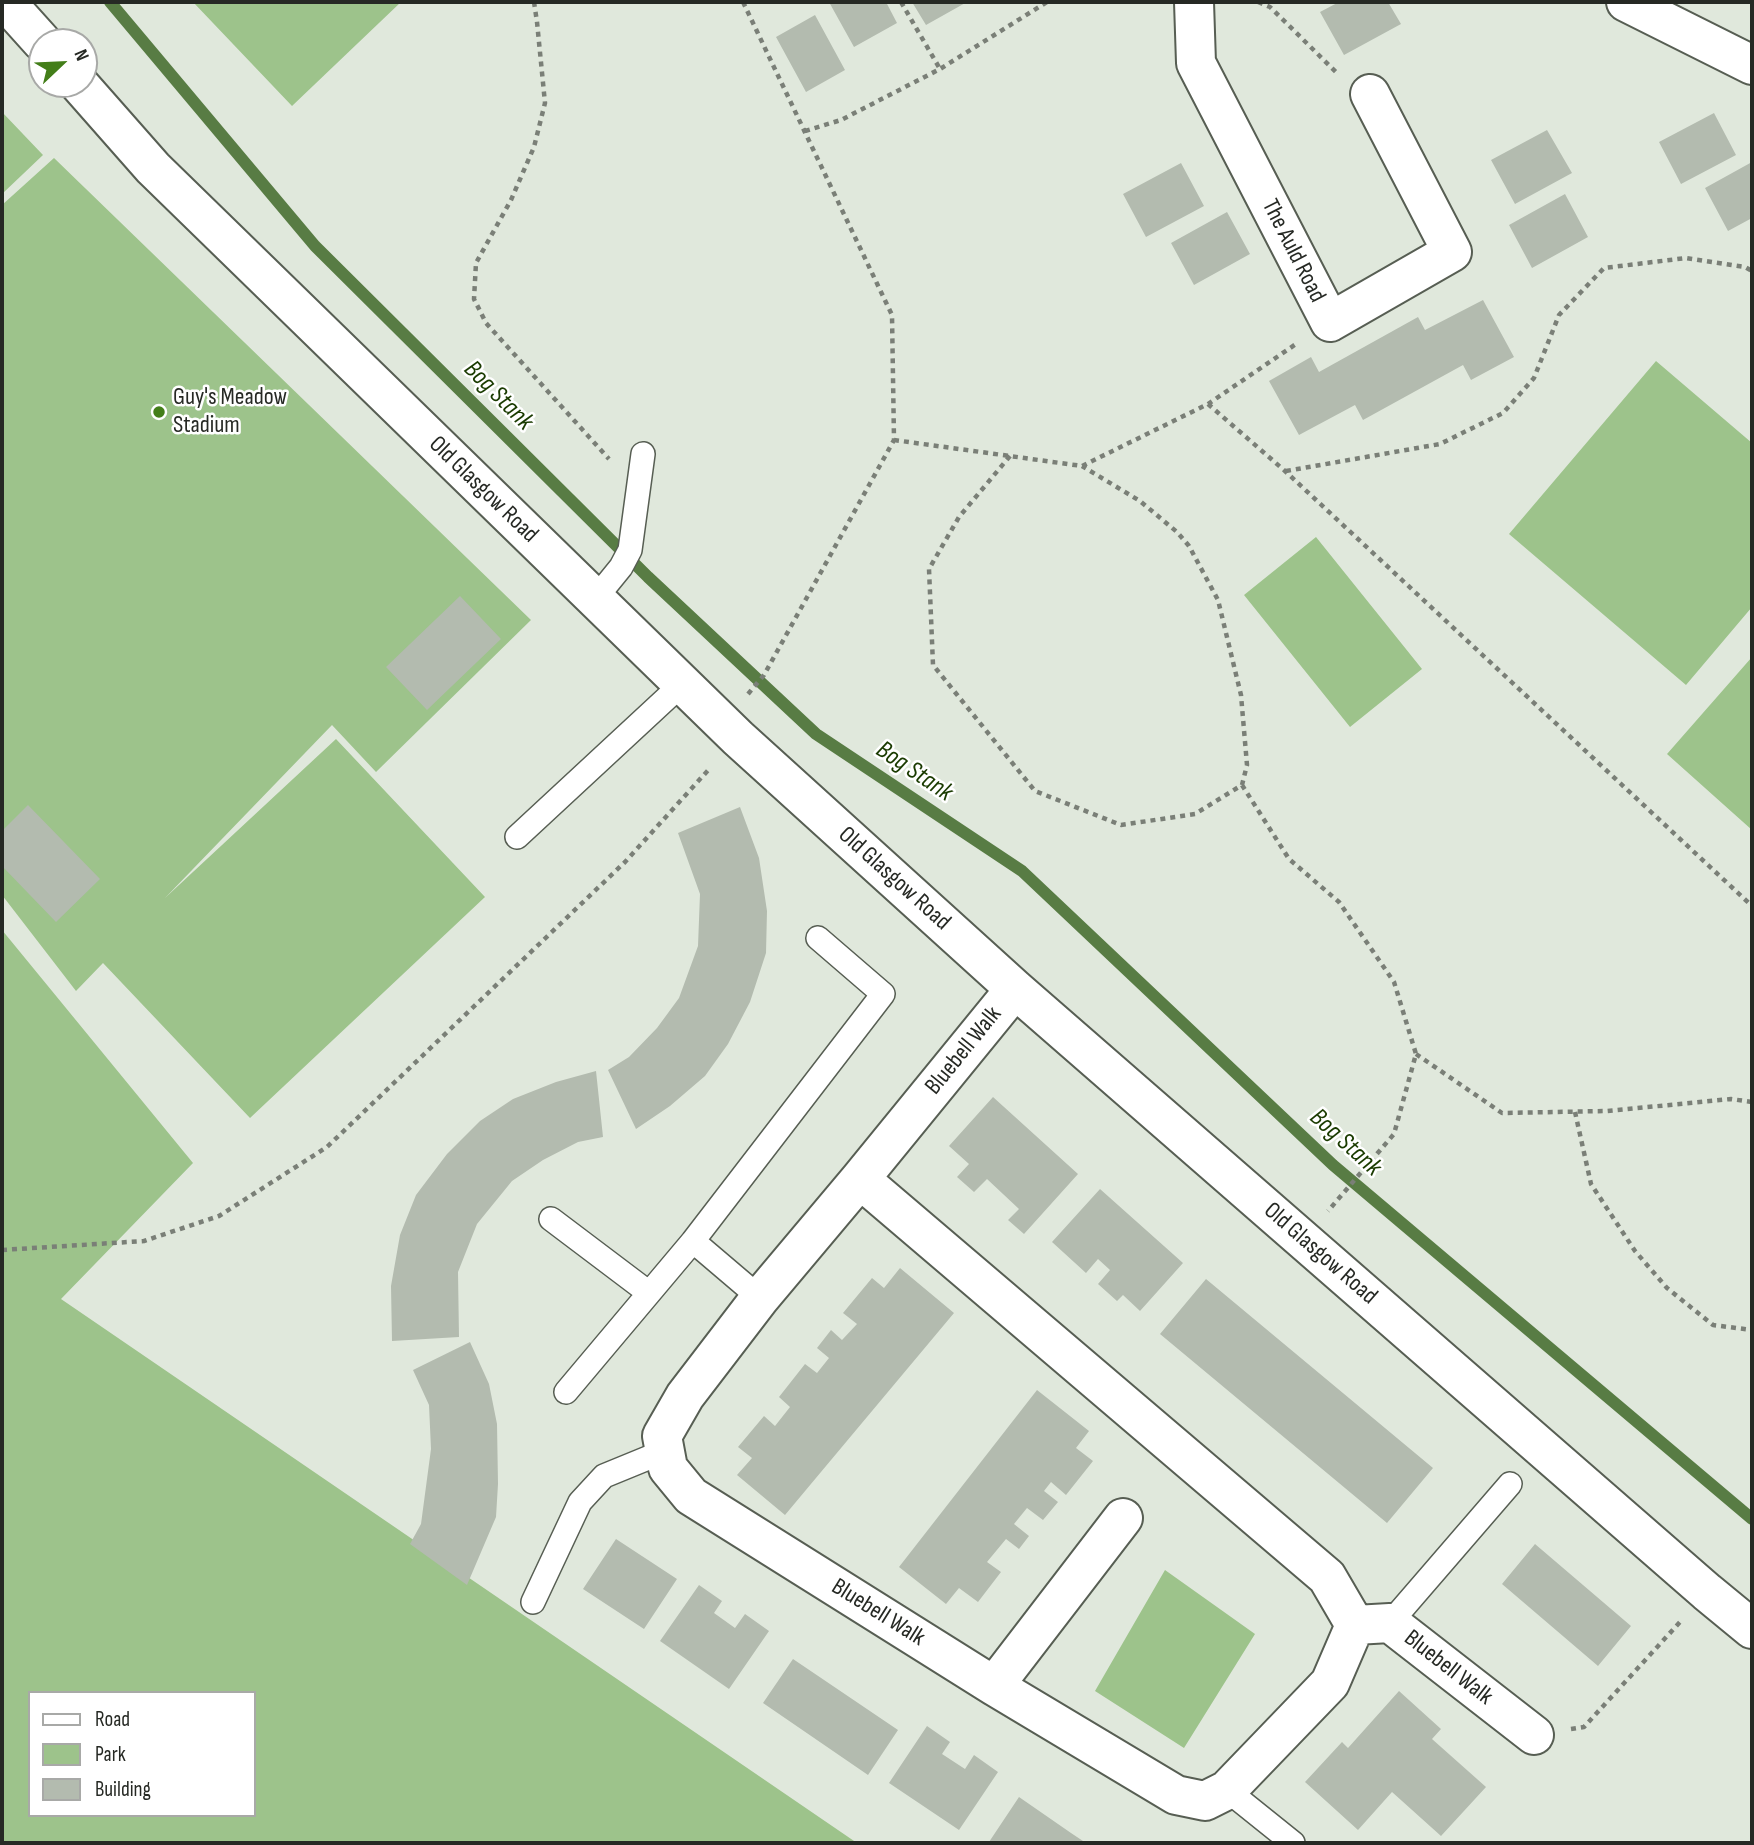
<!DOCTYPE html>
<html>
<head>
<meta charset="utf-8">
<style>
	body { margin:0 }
	#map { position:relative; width:1754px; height:1845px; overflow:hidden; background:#e0e8dc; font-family:"Sofia Sans Condensed",sans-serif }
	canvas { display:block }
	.frame { position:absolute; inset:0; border:4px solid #262924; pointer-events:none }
	.legend { position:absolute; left:28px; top:1691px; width:228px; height:126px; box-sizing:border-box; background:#fff; border:2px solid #a8a9a7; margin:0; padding:9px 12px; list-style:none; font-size:21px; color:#262924 }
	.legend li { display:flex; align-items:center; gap:14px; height:35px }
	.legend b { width:35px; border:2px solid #a8a9a7 }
	.north { position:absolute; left:28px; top:28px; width:70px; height:70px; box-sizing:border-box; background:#fff; border:2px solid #a8a9a7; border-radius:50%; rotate:67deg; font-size:19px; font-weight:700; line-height:28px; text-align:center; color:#262924 }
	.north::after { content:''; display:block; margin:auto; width:24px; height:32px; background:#437e19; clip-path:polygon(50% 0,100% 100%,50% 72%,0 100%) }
</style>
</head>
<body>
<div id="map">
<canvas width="1754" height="1845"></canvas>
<div class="frame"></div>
<ul class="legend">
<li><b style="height:9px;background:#fff"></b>Road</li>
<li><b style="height:19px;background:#9dc38b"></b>Park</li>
<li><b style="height:19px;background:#b3bbaf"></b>Building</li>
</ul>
<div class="north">N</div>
</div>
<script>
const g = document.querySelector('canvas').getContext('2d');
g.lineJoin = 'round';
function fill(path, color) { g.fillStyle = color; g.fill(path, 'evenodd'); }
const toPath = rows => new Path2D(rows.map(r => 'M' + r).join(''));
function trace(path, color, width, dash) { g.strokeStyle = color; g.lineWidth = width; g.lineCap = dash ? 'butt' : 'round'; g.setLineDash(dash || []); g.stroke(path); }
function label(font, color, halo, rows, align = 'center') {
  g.font = font + ' "Sofia Sans Condensed",sans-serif'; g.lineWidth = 5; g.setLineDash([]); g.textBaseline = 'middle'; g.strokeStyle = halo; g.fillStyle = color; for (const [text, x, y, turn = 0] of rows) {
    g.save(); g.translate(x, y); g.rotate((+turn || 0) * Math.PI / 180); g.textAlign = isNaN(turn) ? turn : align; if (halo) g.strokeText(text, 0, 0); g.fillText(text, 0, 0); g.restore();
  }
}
fill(toPath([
	[193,2,401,2,292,106],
	[2,112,43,155,2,194],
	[54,158,531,620,376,772,332,725,165,898,336,739,485,897,250,1118,103,963,76,991,2,895,2,205],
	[1656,361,1752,443,1752,607,1686,685,1509,534],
	[1316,537,1422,669,1350,727,1244,595],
	[1752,657,1752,830,1667,754],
	[2,930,193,1163,61,1299,857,1843,2,1843],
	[30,1693,254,1693,254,1815,30,1815],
	[1165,1570,1255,1634,1184,1748,1095,1691]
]), '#9dc38b');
trace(toPath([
	[110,2,315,246,648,577,816,734,1022,871,1333,1165,1752,1519]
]), '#587c44', 12);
fill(toPath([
	[829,2,886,2,897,23,854,47],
	[912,2,967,2,926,25],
	[1339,2,1388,2,1401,24,1344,55,1320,12],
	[815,15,845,70,806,92,776,37],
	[1714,113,1736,155,1681,184,1659,142],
	[1547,130,1572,173,1515,204,1491,160],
	[1752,162,1752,218,1728,231,1705,188],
	[1181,163,1204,206,1146,237,1123,194],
	[1565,194,1588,237,1532,268,1509,225],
	[1227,212,1250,254,1194,285,1171,243],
	[1483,300,1514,357,1471,380,1463,365,1363,420,1355,405,1299,435,1269,381,1311,357,1319,372,1418,317,1425,330],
	[460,596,501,639,427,710,386,667],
	[28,805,100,879,56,922,2,866,2,831],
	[740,807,759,858,767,911,766,953,750,1002,728,1044,705,1076,670,1106,636,1129,608,1070,629,1057,657,1028,679,998,698,946,700,894,678,833],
	[596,1071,603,1137,578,1142,543,1160,512,1181,477,1224,458,1272,459,1337,392,1341,391,1286,400,1235,416,1195,447,1154,480,1121,513,1099,556,1082],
	[993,1097,1078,1174,1024,1234,1008,1220,1019,1209,987,1179,974,1192,957,1177,969,1164,949,1146],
	[1100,1189,1183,1263,1140,1311,1123,1295,1117,1301,1098,1284,1110,1270,1098,1259,1086,1273,1052,1242],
	[900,1268,954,1313,785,1515,737,1475,752,1458,738,1447,764,1416,775,1426,790,1407,779,1397,805,1364,817,1373,829,1358,817,1348,831,1330,842,1340,857,1324,843,1313,872,1278,884,1288],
	[1206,1279,1433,1468,1387,1523,1160,1334],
	[470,1342,489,1384,497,1424,498,1484,496,1517,467,1585,410,1544,421,1524,431,1449,429,1405,413,1370],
	[1037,1390,1089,1431,1076,1448,1093,1461,1066,1495,1051,1482,1044,1491,1058,1502,1043,1520,1027,1508,1014,1524,1029,1536,1019,1549,1006,1539,987,1562,1001,1572,978,1602,959,1588,946,1604,899,1567],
	[616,1539,677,1579,644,1629,583,1589],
	[1535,1544,1631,1626,1598,1666,1502,1584],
	[699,1585,722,1601,714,1613,735,1628,745,1614,769,1631,729,1689,660,1641],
	[793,1659,898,1730,868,1775,763,1703],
	[1399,1691,1441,1729,1432,1739,1486,1787,1441,1836,1392,1792,1358,1830,1305,1782,1342,1742,1348,1748],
	[927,1726,950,1742,942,1754,965,1769,974,1755,998,1772,959,1830,889,1783],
	[1019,1797,1071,1833,1086,1843,991,1843,989,1842]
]), '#b3bbaf');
const service = toPath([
	[595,599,621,567,630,550,643,454],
	[517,837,682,684],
	[551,1219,649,1293],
	[760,1298,693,1241,883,994,818,938],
	[566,1392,693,1241],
	[533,1602,580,1502,604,1476,665,1451],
	[1390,1623,1510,1484],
	[1227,1790,1293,1843]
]);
const minor = toPath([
	[6,2,42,42],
	[1194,2,1196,63,1330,322,1452,252,1370,94],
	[1626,2,1752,65],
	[79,84,153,168,738,738,1015,989,1707,1592,1752,1629],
	[1015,989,860,1179,760,1298,685,1396,662,1436,668,1468,691,1496,994,1686,1176,1795,1205,1801,1227,1790,1330,1683,1355,1625],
	[860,1179,1327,1577,1355,1625,1390,1623,1534,1735],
	[994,1686,1123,1518]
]);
trace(service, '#575e53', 26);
trace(minor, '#575e53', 42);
trace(toPath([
	[534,2,537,22,545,103,534,147,511,200,476,263,474,299,486,323,609,459],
	[743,2,892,315,894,440,764,675,748,694],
	[901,2,940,69],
	[1258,2,1270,7,1337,73],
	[805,131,841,120,940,69,1047,2],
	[1208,404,1285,471,1752,906],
	[894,440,1082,466,1208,404,1296,344],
	[1010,456,959,517,929,569,933,665,1035,791,1121,825,1195,814,1242,785,1247,765,1241,695,1218,600,1189,546,1177,532,1140,501,1082,466],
	[1286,471,1440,444,1503,413,1534,378,1559,315,1604,268,1686,258,1745,267,1752,271],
	[1242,785,1289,859,1339,902,1394,982,1416,1054,1394,1134,1328,1211],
	[1416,1054,1502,1113,1607,1111,1731,1099,1752,1102],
	[1575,1112,1591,1184,1635,1251,1667,1288,1713,1325,1752,1330],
	[2,1250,144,1241,219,1216,327,1147,625,862,711,767],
	[1571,1729,1584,1727,1680,1622]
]), '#7a7f77', 4.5, [5, 5]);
trace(service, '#fff', 23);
trace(minor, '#fff', 38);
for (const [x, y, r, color] of [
	[159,412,7,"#437e19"]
]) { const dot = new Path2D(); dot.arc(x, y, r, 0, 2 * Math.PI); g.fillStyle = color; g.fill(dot); trace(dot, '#fff', 2.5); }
label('24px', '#262924', '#fff', [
	["The Auld Road",1293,251,63],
	["Old Glasgow Road",483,490,44],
	["Old Glasgow Road",894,879,42],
	["Bluebell Walk",964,1051,-51],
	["Old Glasgow Road",1320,1254,41],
	["Bluebell Walk",878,1613,32],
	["Bluebell Walk",1448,1668,38]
]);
label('24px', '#262924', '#fff', [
	["Guy's Meadow",173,398],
	["Stadium",173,426]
], 'left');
label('italic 26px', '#1a3b01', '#fff', [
	["Bog Stank",498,396,45],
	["Bog Stank",914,772,34],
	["Bog Stank",1345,1143,42]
]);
</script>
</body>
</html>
